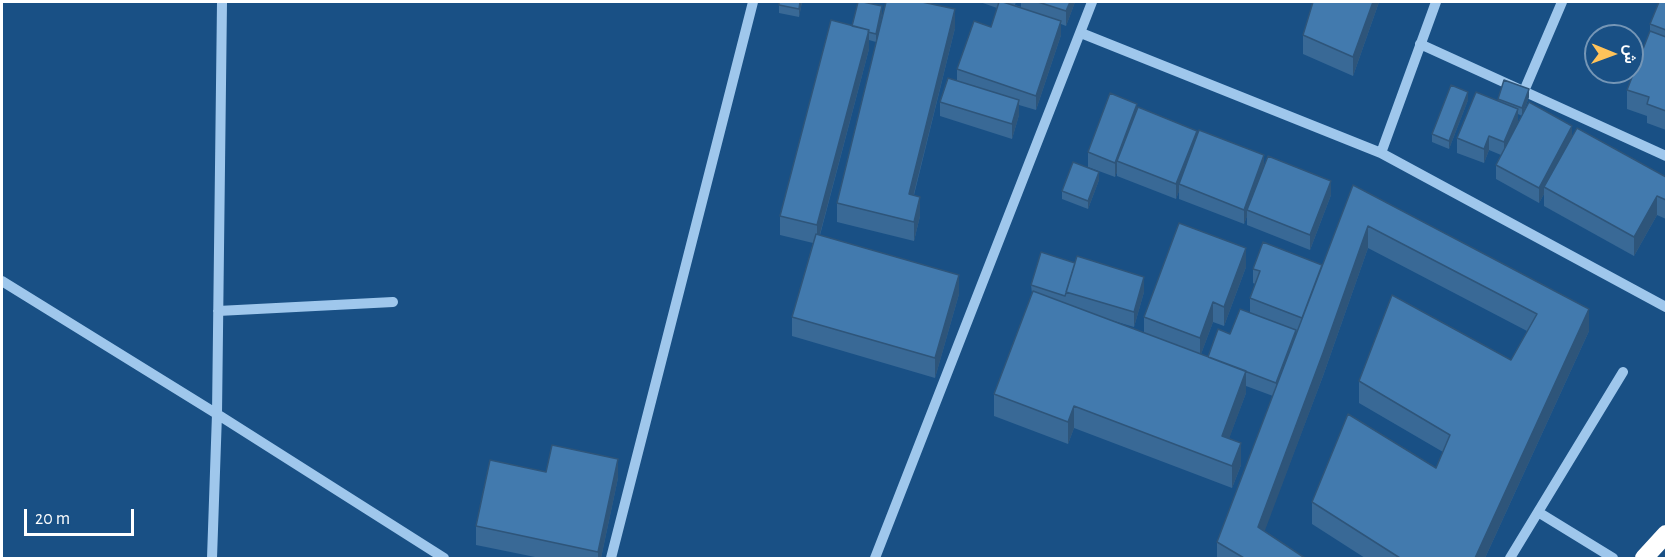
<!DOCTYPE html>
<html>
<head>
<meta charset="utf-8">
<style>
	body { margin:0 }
	#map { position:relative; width:1668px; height:560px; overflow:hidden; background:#195085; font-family:"Alegreya Sans",Vazirmatn,sans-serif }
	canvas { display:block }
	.frame { position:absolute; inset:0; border:3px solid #fff; pointer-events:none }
	.north { position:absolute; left:1584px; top:24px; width:60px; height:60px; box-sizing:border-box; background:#195085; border:2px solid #7596b6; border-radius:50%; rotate:91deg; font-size:16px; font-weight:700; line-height:24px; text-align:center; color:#fff }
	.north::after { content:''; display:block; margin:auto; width:21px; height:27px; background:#ffc35a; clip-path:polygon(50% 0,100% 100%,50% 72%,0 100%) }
	.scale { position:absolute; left:24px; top:509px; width:110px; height:27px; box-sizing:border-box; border:3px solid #fff; border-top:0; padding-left:8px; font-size:18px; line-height:21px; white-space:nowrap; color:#fff; -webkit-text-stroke:4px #195085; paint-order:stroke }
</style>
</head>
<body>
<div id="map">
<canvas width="1668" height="560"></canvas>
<div class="frame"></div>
<div class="north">ش</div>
<div class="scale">20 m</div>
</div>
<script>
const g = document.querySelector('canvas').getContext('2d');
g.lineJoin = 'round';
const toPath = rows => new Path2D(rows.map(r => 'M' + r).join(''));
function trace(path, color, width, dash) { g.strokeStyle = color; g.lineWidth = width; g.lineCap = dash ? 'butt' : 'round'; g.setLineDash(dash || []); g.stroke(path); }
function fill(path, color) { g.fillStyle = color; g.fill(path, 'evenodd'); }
trace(toPath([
	[1081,33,1381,153,1666,307],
	[1420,44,1666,156],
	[1524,91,1562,2],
	[1381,153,1436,2],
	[2,281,217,414,444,558],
	[218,311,393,302],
	[1538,512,1613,558],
	[212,558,217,414,222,2],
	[611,558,753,2],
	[875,558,1092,2],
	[1510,558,1623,372]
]), '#9fc7ec', 10);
trace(toPath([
	[1644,558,1666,534]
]), '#fff', 18);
fill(toPath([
	[779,2,802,2,799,17,779,13],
	[980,2,1016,2,1015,5,1021,7,1021,2,1075,2,1066,26,1061,24,1061,35,1036,110,1019,105,1019,115,1012,139,940,116,940,102,957,81,957,69,991,27,997,8],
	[1379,2,1353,76,1303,54,1303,35],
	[1666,2,1666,130,1647,123,1647,116,1627,109,1627,90,1650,31,1650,24],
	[882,14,876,42,869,40,869,49,820,235,959,294,935,378,792,336,792,317,813,243,780,235,780,216,852,26],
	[955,28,914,195,920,216,914,241,837,222,837,203],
	[1529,97,1522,116,1518,114,1518,123,1572,135,1666,177,1666,219,1657,215,1634,256,1544,206,1544,194,1539,203,1496,179,1496,165,1501,155,1489,150,1484,163,1457,153,1457,138,1498,101,1498,99],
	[1468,100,1449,149,1432,142,1432,134],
	[1137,110,1331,195,1310,250,1247,225,1247,216,1244,224,1179,199,1179,191,1176,199,1117,176,1117,172,1115,177,1088,167,1088,152],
	[1099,180,1088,209,1062,199,1062,191],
	[1353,185,1589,331,1485,558,1365,558,1312,524,1312,502,1436,468,1443,452,1359,403,1359,381,1511,360,1527,331,1368,248,1323,376,1264,531,1305,558,1217,558,1217,542,1273,396,1246,386,1246,393,1229,438,1241,465,1232,488,1074,428,1068,444,994,416,994,394,1032,293,1031,285,1144,292,1134,327,1107,319,1144,333,1144,317,1246,267,1224,326,1213,322,1201,354,1208,357,1250,313,1250,298,1255,284,1253,283,1253,269,1322,267],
	[546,472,618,478,601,558,540,558,476,545,476,526]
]), '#396996');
fill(toPath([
	[800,2,802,2,799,17,799,9],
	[1070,2,1075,2,1066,26,1066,11],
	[1373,2,1379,2,1353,76,1353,57],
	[882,6,882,14,876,42,876,34],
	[955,9,955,28,909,213,909,194],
	[1061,21,1061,35,1036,110,1036,96],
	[869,30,869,49,817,245,817,225],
	[1529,89,1529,97,1522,116,1522,108],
	[1468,92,1468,100,1449,149,1449,141],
	[1019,100,1019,115,1012,139,1012,124],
	[1137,104,1137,118,1117,161,1117,172,1115,177,1115,163],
	[1518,109,1518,123,1504,157,1504,142],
	[1572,126,1572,140,1544,187,1544,194,1539,203,1539,188],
	[1197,131,1197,145,1179,184,1179,191,1176,199,1176,184],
	[1489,136,1489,150,1484,163,1484,149],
	[1264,155,1264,170,1247,210,1247,216,1244,224,1244,210],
	[1099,172,1099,180,1088,209,1088,201],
	[1331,181,1331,195,1310,250,1310,235],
	[1657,196,1657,215,1634,256,1634,237],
	[920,197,920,216,914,241,914,222],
	[1368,226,1368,248,1323,376,1258,549,1258,527],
	[1246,248,1246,267,1224,326,1224,307],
	[959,275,959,294,935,378,935,358],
	[1144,277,1144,292,1134,327,1134,312],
	[1213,302,1213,322,1200,357,1200,338],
	[1589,309,1589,331,1485,558,1475,558],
	[1296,330,1296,345,1276,397,1276,383],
	[1246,371,1246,393,1222,458,1222,436],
	[1074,406,1074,428,1068,444,1068,422],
	[1241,443,1241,465,1232,488,1232,466],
	[618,459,618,478,601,558,598,558,598,552]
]), '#2e557a');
const building = toPath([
	[779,2,800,2,799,9,779,5,779,2],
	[858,2,863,2,882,6,876,34,868,32,869,30,852,26,858,2],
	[886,2,922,2,955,9,909,194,920,197,914,222,837,203,886,2],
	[999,2,1003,2,1061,21,1036,96,957,69,974,21,991,27,999,2],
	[1038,2,1070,2,1066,11,1038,2],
	[1313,2,1373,2,1353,57,1303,35,1313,2],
	[1659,2,1666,2,1666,30,1650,24,1659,2],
	[831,20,869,30,817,225,780,216,831,20],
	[1650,31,1666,37,1666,111,1647,104,1649,97,1627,90,1650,31],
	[948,78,1019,100,1012,124,940,102,948,78],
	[1504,80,1529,89,1522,108,1498,99,1504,80],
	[1451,85,1468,92,1449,141,1432,134,1451,85],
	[1476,92,1518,109,1504,142,1489,136,1484,149,1457,138,1476,92],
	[1110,93,1137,104,1115,163,1088,152,1110,93],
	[1529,102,1572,126,1539,188,1496,165,1529,102],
	[1138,107,1197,131,1176,184,1117,161,1138,107],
	[1577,128,1666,177,1666,200,1657,196,1634,237,1544,187,1577,128],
	[1199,130,1264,155,1244,210,1179,184,1199,130],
	[1268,156,1331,181,1310,235,1247,210,1268,156],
	[1073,162,1099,172,1088,201,1062,191,1073,162],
	[1353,185,1589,309,1475,558,1400,558,1312,502,1348,414,1436,468,1450,435,1359,381,1392,295,1511,360,1537,314,1368,226,1323,353,1258,527,1305,558,1244,558,1217,542,1353,185],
	[1179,223,1246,248,1224,307,1213,302,1200,338,1144,317,1179,223],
	[816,234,959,275,935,358,792,317,816,234],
	[1263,242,1322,265,1302,318,1250,298,1260,271,1253,269,1263,242],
	[1041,252,1075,263,1065,296,1031,285,1041,252],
	[1077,256,1144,277,1134,312,1066,292,1077,256],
	[1033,291,1246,371,1222,436,1241,443,1232,466,1074,406,1068,422,994,394,1033,291],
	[1240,309,1296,330,1276,383,1208,357,1218,329,1230,334,1240,309],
	[552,445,618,459,598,552,476,526,490,460,546,472,552,445]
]);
fill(building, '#427aae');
trace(building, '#2e557a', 1.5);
</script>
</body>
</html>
